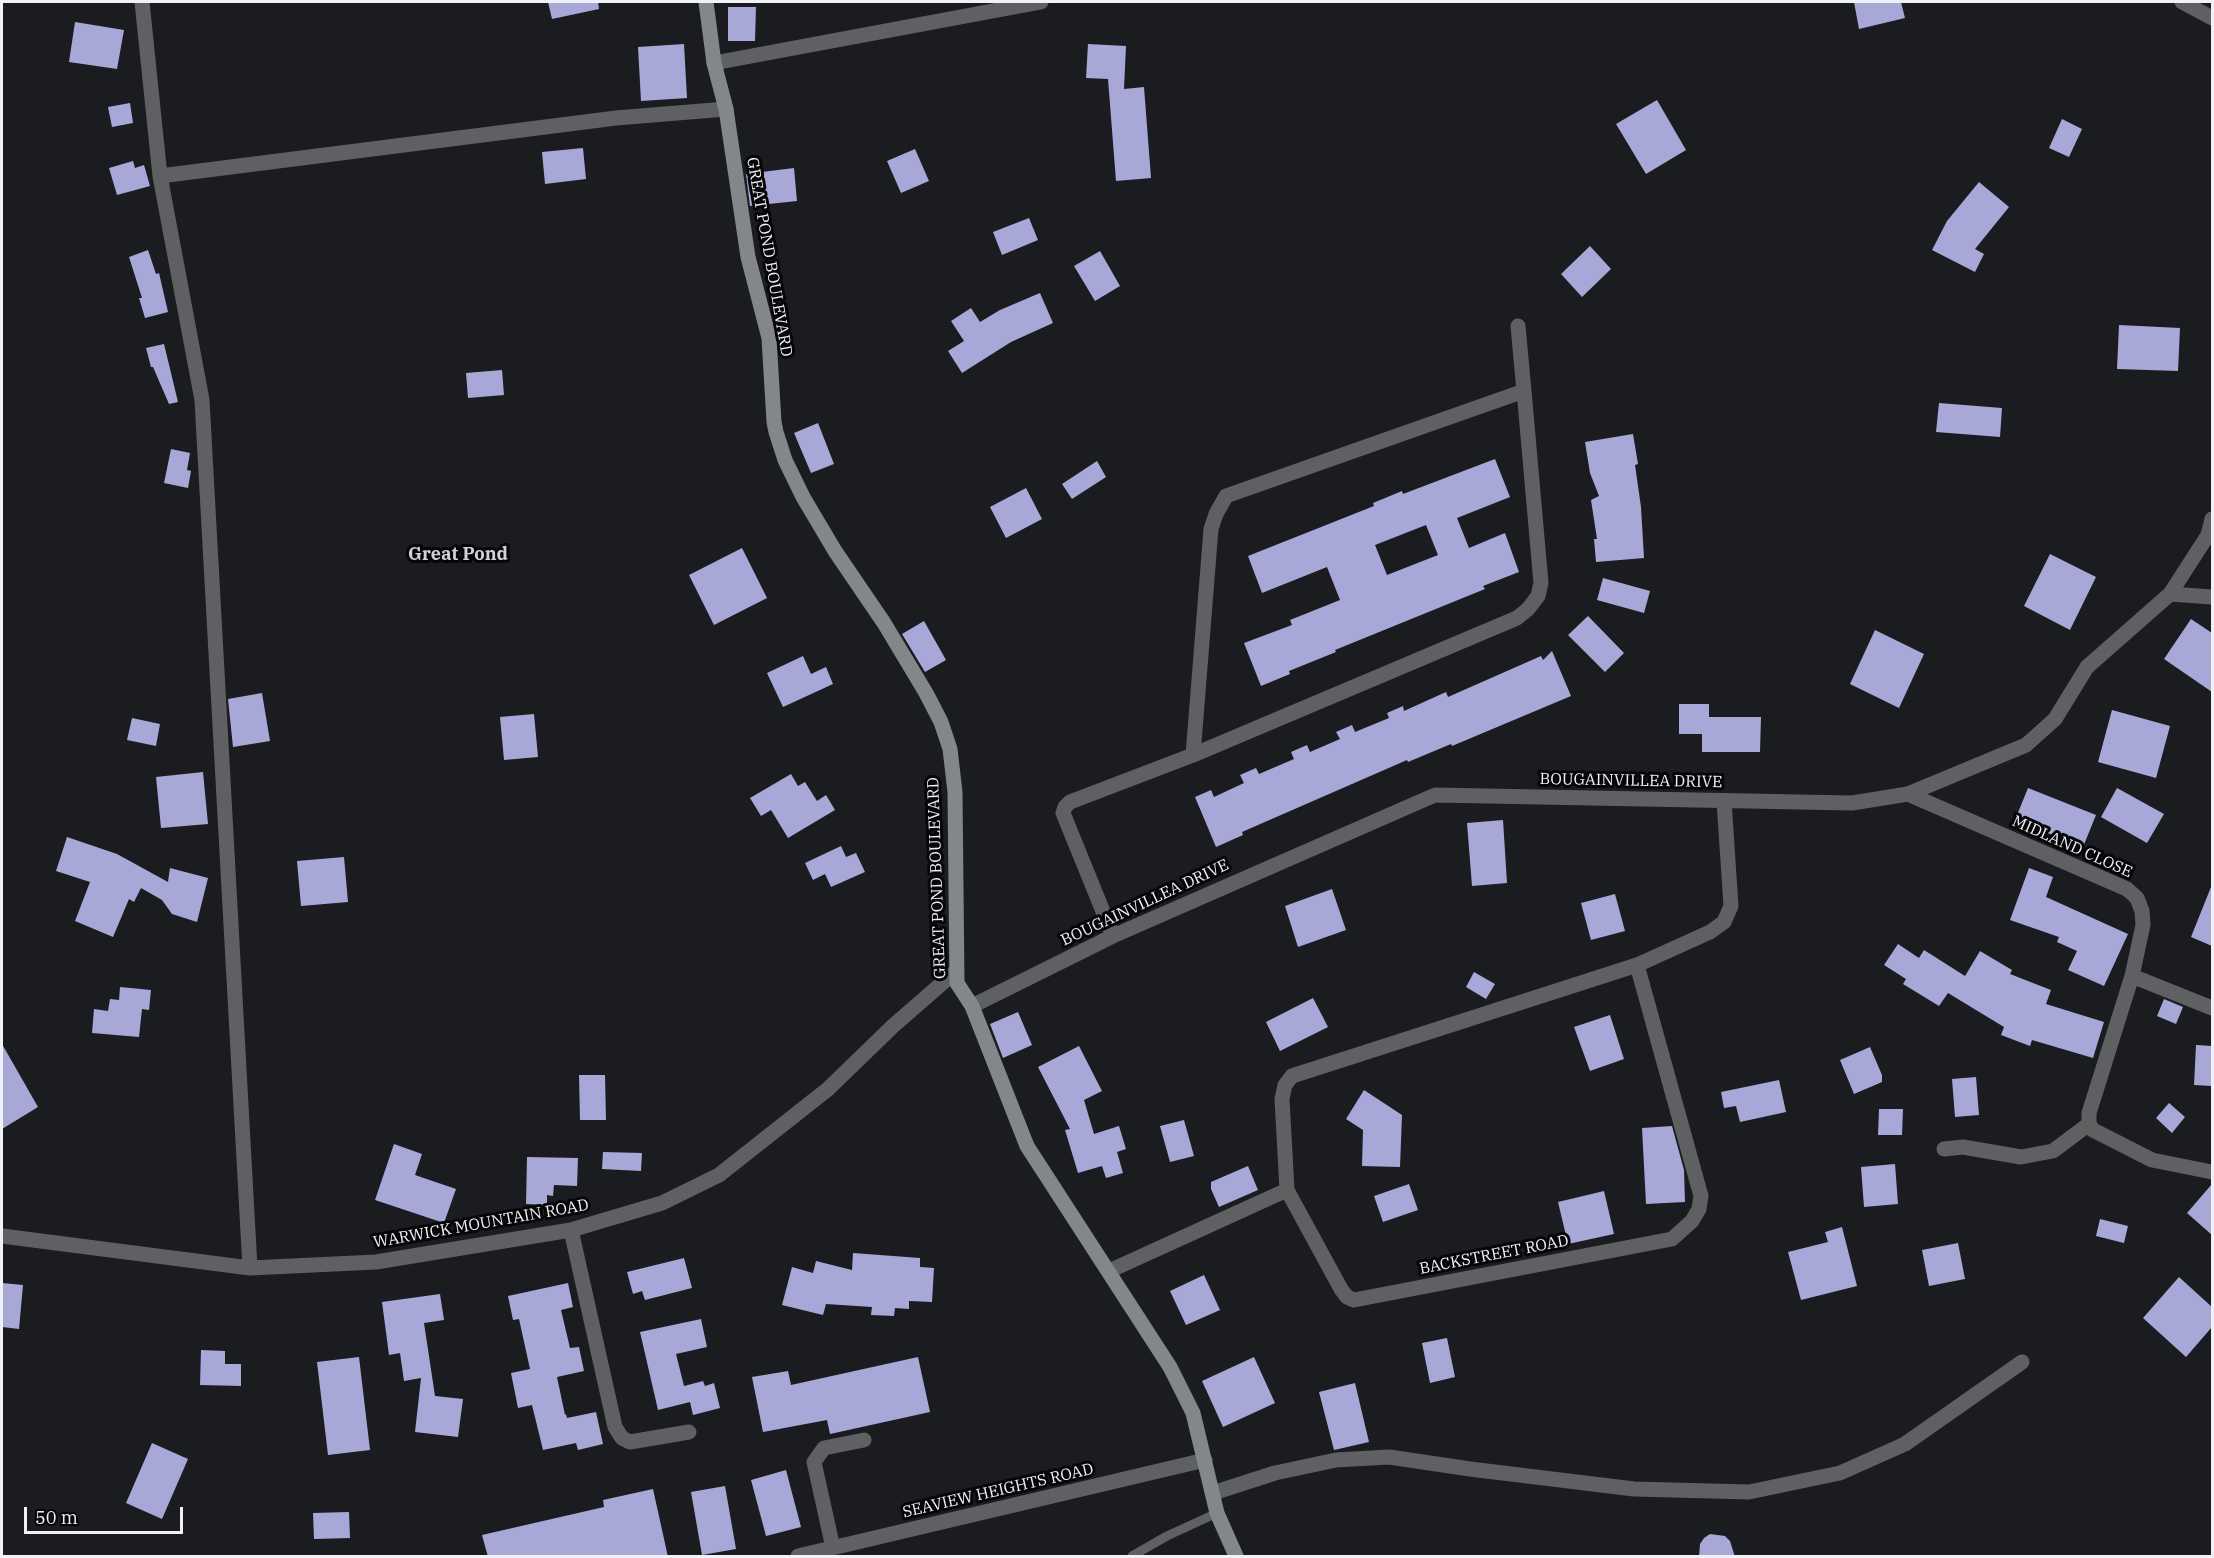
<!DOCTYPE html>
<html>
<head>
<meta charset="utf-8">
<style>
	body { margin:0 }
	#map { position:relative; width:2214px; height:1558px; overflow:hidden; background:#1b1c20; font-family:"IBM Plex Serif",serif }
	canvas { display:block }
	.frame { position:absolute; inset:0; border:3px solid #f1f2f5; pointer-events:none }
	.scale { position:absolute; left:24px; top:1507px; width:159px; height:27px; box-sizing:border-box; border:3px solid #f1f2f5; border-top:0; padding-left:8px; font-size:18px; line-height:21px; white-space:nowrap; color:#f1f2f5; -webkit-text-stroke:4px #060608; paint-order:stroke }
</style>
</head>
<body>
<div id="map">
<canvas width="2214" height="1558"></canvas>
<div class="frame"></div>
<div class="scale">50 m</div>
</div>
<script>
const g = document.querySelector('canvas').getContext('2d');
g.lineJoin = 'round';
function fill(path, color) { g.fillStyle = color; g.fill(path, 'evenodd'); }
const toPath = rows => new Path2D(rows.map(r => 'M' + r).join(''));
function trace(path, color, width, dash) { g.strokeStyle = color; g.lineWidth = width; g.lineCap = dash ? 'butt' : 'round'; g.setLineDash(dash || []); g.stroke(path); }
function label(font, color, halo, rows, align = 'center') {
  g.font = font + ' "IBM Plex Serif",serif'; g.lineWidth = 6; g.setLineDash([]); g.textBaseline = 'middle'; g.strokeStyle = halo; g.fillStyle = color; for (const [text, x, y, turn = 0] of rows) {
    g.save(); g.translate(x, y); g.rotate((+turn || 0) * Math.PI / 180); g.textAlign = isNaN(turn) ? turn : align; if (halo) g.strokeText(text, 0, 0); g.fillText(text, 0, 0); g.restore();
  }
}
fill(toPath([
	[548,2,598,2,599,9,552,19],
	[1854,2,1901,2,1905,18,1859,29],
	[728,7,756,7,755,41,728,41],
	[75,22,124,30,117,69,69,62],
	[684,44,687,98,641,101,638,47],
	[1088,44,1126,46,1124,89,1144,87,1151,178,1116,181,1108,79,1086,78],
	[1657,100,1686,150,1646,174,1616,124],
	[130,103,133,123,112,127,108,107],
	[2062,119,2082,129,2069,157,2049,148],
	[583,148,586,179,545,184,542,152],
	[915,149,929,181,901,193,887,161],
	[133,161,135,168,144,165,150,186,117,195,109,168],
	[794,168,797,201,750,206,746,174],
	[1979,182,2009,207,1975,249,1984,254,1975,272,1932,250,1947,221],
	[1029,218,1038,240,1002,255,993,232],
	[1590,246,1611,269,1582,297,1561,274],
	[148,250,156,274,159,273,168,312,145,318,139,298,142,298,129,257],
	[1100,251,1120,286,1095,301,1074,266],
	[1040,293,1053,323,1011,342,962,373,948,351,964,341,951,321,971,308,980,322,1000,310],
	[2119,325,2180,328,2178,371,2117,369],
	[164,344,178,402,169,404,153,367,151,367,146,348],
	[502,370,504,395,468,398,466,373],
	[1939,403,2002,408,2000,437,1936,432],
	[818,423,834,464,811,473,794,433],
	[1633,434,1638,464,1635,465,1641,507,1644,558,1596,562,1594,539,1597,539,1591,500,1599,496,1590,473,1585,442],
	[171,449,190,453,187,470,191,471,188,488,164,483],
	[1495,459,1510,497,1457,518,1469,548,1505,533,1519,572,1483,586,1485,589,1335,650,1336,652,1289,671,1290,674,1261,686,1244,643,1292,625,1290,620,1340,600,1327,567,1262,593,1248,556,1374,506,1373,503,1402,491,1403,494],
	[1426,525,1438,555,1387,575,1375,545],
	[1097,461,1106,477,1072,499,1062,484],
	[1026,488,1042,519,1006,538,990,507],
	[742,548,767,598,714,625,689,575],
	[2050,554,2096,577,2070,630,2024,606],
	[1603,578,1650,591,1644,613,1597,600],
	[1588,616,1624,653,1605,672,1568,635],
	[2191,619,2212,633,2212,692,2164,659],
	[924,621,946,660,925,672,902,634],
	[1875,630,1924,654,1899,708,1850,684],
	[1552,651,1571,696,1452,746,1451,744,1408,762,1407,760,1242,832,1243,835,1216,847,1195,797,1211,790,1214,797,1244,783,1240,775,1256,768,1259,774,1294,759,1291,752,1307,745,1310,752,1340,739,1336,732,1352,725,1355,732,1389,718,1387,713,1403,706,1404,711,1446,692,1448,697,1541,656,1543,660],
	[803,656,811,674,826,667,833,684,783,707,767,673],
	[262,693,270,741,233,747,228,699],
	[1679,704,1709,704,1709,717,1761,717,1760,752,1702,752,1702,734,1679,734],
	[2112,710,2170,726,2156,778,2098,762],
	[534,714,538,757,504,760,500,717],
	[132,718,160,724,156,746,127,740],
	[203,772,208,824,161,828,156,777],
	[791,774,798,786,805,782,817,801,826,795,835,810,788,838,771,810,761,816,750,798],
	[2028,788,2096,815,2083,847,2015,820],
	[2117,788,2164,814,2147,843,2101,817],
	[1503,820,1507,883,1472,886,1467,823],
	[67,837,117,854,168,882,170,868,208,878,197,922,172,914,162,900,141,888,134,902,129,899,113,937,75,921,90,882,56,871],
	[841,846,846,857,856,853,865,872,831,887,825,874,813,880,805,863],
	[344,857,348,902,301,906,297,861],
	[2029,868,2053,877,2046,897,2128,934,2104,986,2068,970,2077,951,2057,942,2059,937,2010,920],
	[2211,887,2212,887,2212,946,2191,937],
	[1332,889,1346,930,1298,947,1285,906],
	[1615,894,1625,931,1591,940,1581,903],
	[1898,944,1919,958,1924,950,1965,976,1980,951,2012,970,2010,974,2051,990,2046,1004,2104,1022,2093,1058,2032,1040,2030,1046,2001,1035,2004,1027,1948,993,1939,1006,1903,984,1906,979,1884,965],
	[1474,972,1495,984,1486,999,1466,987],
	[120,987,151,990,149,1010,142,1009,139,1037,92,1033,94,1009,108,1011,110,999,119,1000],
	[1313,998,1328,1027,1280,1051,1266,1022],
	[2164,999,2183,1007,2176,1024,2157,1016],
	[1018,1012,1032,1045,1003,1058,990,1024],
	[1610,1015,1624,1059,1590,1071,1574,1027],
	[2,1044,38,1107,2,1129],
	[2196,1045,2212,1046,2212,1086,2194,1085],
	[1079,1046,1102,1091,1084,1100,1094,1134,1119,1126,1126,1149,1117,1152,1123,1173,1106,1178,1102,1166,1078,1173,1065,1130,1070,1129,1038,1067],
	[1870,1047,1882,1075,1882,1082,1854,1094,1840,1060],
	[579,1075,605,1075,606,1120,580,1120],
	[1976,1077,1979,1115,1955,1117,1952,1079],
	[1779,1080,1786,1112,1740,1122,1736,1106,1724,1108,1721,1092],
	[1364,1090,1402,1115,1400,1167,1362,1166,1363,1130,1346,1119],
	[2169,1103,2185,1117,2172,1133,2156,1118],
	[1879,1109,1903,1109,1902,1135,1878,1135],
	[1184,1120,1194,1156,1170,1162,1160,1126],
	[1672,1126,1684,1170,1685,1202,1646,1204,1642,1128],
	[394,1144,422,1154,415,1175,456,1189,444,1223,375,1200],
	[603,1152,642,1153,641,1171,602,1169],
	[527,1157,578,1158,577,1186,554,1185,553,1196,547,1195,547,1205,526,1204],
	[1895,1164,1898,1204,1864,1207,1861,1167],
	[1248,1166,1258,1190,1219,1207,1211,1189,1211,1182],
	[1409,1184,1418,1210,1383,1222,1374,1196],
	[2212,1184,2212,1235,2187,1213],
	[1604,1191,1614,1234,1568,1244,1558,1202],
	[2100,1219,2128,1226,2124,1243,2096,1236],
	[1842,1227,1857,1286,1801,1300,1788,1252,1828,1242,1825,1232],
	[1958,1243,1965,1279,1929,1286,1922,1250],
	[853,1253,920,1258,920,1267,934,1268,932,1302,909,1301,909,1309,895,1308,894,1316,871,1315,872,1307,826,1304,823,1315,782,1305,792,1267,813,1273,816,1261,852,1270],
	[684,1258,692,1288,645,1300,642,1291,633,1294,627,1272],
	[1204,1275,1220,1310,1186,1325,1170,1291],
	[2179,1277,2212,1307,2212,1327,2186,1357,2143,1318],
	[2,1283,23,1285,19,1329,2,1327],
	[568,1283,573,1307,561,1310,570,1348,579,1347,584,1371,557,1377,565,1415,566,1414,567,1418,596,1412,603,1444,578,1450,576,1443,543,1450,532,1405,518,1408,511,1373,530,1369,519,1319,513,1320,508,1296],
	[440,1294,444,1320,424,1323,435,1396,463,1399,458,1437,415,1432,421,1378,404,1381,400,1353,389,1355,382,1302],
	[701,1319,707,1347,676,1354,684,1386,703,1381,705,1386,714,1383,720,1408,693,1415,690,1402,658,1410,640,1332],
	[1447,1338,1455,1377,1430,1383,1422,1343],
	[201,1350,225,1351,225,1364,241,1364,241,1386,200,1385],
	[359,1357,370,1450,328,1455,317,1362],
	[918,1357,930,1412,830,1434,827,1420,763,1432,752,1377,788,1371,791,1385],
	[1254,1357,1275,1403,1223,1427,1202,1381],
	[1355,1383,1369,1442,1334,1450,1319,1392],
	[152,1443,188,1459,162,1519,126,1503],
	[786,1470,801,1527,766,1536,751,1480],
	[725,1486,736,1549,702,1555,691,1492],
	[653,1489,668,1557,488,1557,482,1535,604,1507,603,1500],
	[349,1512,350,1538,314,1539,313,1513],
	[1710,1534,1725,1536,1730,1541,1735,1557,1699,1557,1700,1544,1704,1538]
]), '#a8a8d8');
trace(toPath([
	[1132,1556,1167,1536,1217,1513]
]), '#5e6062', 9);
trace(toPath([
	[142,2,160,176,202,400,250,1268],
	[2182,2,2212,18],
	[714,63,1041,2],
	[160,176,616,118,726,109],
	[1518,326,1524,391],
	[2170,594,2212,597],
	[1908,794,2127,889,2137,898,2142,911,2143,925,2132,976,2089,1113,2089,1124],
	[1113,936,1063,813,1065,807,1070,802,1193,755,1517,618,1528,609,1538,596,1541,583,1524,391,1226,496,1216,514,1211,529,1193,755],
	[2132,976,2212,1008],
	[972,1006,1113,936,1435,795,1852,803,1908,794,2026,745,2055,719,2087,667,2170,594,2208,535,2212,519],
	[2089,1124,2093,1130,2152,1160,2212,1172],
	[1944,1149,1963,1147,2021,1157,2053,1151,2089,1124],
	[1287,1190,1282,1099,1285,1085,1292,1076,1637,965,1710,932,1724,922,1731,906,1724,801],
	[571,1230,615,1427,622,1438,630,1442,689,1432],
	[2,1236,250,1268,376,1262,571,1230,662,1203,719,1175,828,1089,893,1026,955,972],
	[1109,1271,1287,1190,1341,1289,1347,1297,1354,1300,1672,1239,1692,1221,1699,1209,1701,1196,1637,965],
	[1213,1493,1275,1473,1336,1460,1389,1457,1470,1469,1634,1489,1749,1492,1840,1473,1905,1444,2022,1362],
	[833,1548,814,1462,824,1448,864,1440],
	[798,1556,1205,1460]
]), '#5e6062', 15);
trace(toPath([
	[706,2,714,63,726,109,748,257,769,338,774,422,776,432,785,460,803,497,835,551,884,623,926,693,941,722,950,749,955,792,957,983,972,1006,1027,1146,1170,1367,1193,1413,1217,1513,1236,1556]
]), '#83878a', 15);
label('16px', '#f1f2f5', '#060608', [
	["GREAT POND BOULEVARD",769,257,80],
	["BOUGAINVILLEA DRIVE",1631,781,1],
	["MIDLAND CLOSE",2072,847,24],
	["GREAT POND BOULEVARD",937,878,-92],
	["BOUGAINVILLEA DRIVE",1145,903,-25],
	["WARWICK MOUNTAIN ROAD",481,1224,-10],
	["BACKSTREET ROAD",1494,1255,-11],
	["SEAVIEW HEIGHTS ROAD",998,1491,-13]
]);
label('bold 18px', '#d1d1d7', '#060608', [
	["Great Pond",458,555]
]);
</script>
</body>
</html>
